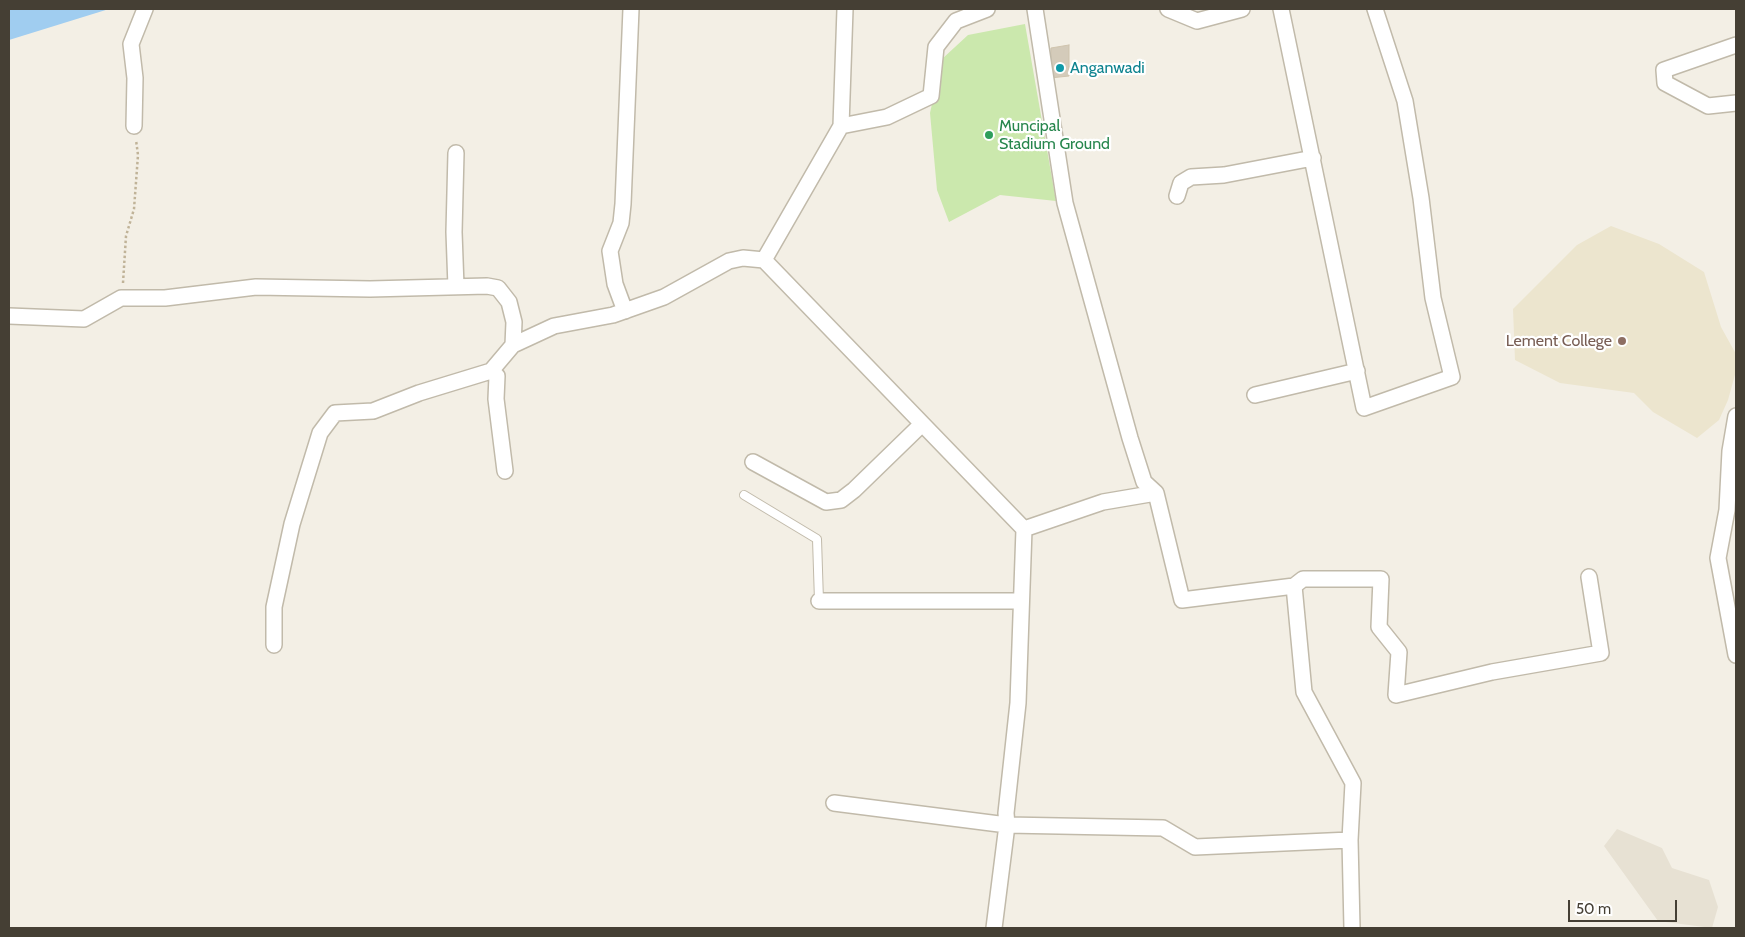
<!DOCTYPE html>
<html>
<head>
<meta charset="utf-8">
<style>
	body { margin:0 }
	#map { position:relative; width:1745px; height:937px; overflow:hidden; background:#f3efe5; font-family:Cabin,sans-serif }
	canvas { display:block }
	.frame { position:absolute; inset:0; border:10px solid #453f34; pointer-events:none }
	.scale { position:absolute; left:1568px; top:900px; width:109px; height:22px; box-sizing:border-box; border:2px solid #453f34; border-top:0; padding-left:6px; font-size:15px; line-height:18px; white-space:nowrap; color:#453f34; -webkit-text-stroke:4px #fff; paint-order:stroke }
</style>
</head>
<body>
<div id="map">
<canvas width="1745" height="937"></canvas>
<div class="frame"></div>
<div class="scale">50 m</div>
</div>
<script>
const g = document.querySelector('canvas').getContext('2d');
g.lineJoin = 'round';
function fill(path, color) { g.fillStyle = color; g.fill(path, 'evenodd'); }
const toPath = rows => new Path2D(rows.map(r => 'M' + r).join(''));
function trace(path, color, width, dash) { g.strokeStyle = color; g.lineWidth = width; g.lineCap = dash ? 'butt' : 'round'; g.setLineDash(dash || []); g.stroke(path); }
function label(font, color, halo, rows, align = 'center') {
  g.font = font + ' Cabin,sans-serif'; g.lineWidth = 4.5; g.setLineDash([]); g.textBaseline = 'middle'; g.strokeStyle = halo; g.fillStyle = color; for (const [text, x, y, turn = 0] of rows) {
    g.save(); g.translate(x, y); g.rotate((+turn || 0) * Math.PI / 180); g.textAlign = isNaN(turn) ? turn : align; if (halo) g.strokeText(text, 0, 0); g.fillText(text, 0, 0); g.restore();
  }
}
fill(toPath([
	[1617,829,1662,848,1672,868,1709,880,1718,907,1712,928,1658,921,1604,846]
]), '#e7e1d3');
fill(toPath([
	[1611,226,1659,244,1704,272,1721,327,1736,354,1736,371,1728,400,1719,420,1697,438,1653,412,1634,393,1560,383,1515,360,1513,309,1577,245]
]), '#ece5ce');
fill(toPath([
	[1025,24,1056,201,1000,195,949,222,937,190,930,113,942,59,968,35]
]), '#cbe8ad');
fill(toPath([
	[9,9,109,9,9,40]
]), '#a0cdf0');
const building = toPath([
	[1069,45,1069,76,1050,78,1051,48,1069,45]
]);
fill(building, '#d4cbba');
trace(building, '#cfc3ad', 1);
const service = toPath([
	[744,495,817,539,819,601]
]);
const minor = toPath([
	[845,9,841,126,764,260,1024,529,1018,703,1006,813,1007,825,1163,828,1195,847,1350,840,1352,928],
	[1035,9,1065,203,1130,438,1144,482,1156,493,1182,600,1294,586,1304,692,1353,783,1350,840],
	[1168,9,1197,21,1242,9],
	[1281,9,1364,408,1452,377,1433,298,1421,198,1405,101,1375,9],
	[1736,45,1664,70,1665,83,1708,106,1736,103],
	[134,126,135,78,131,44,145,9],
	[841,126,887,117,931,96,936,47,956,21,987,9],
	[456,153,454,232,456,287],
	[1177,196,1181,183,1191,177,1224,175,1313,158],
	[625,311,615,284,610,251,621,223,623,204,631,9],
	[9,316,84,319,121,298,165,298,256,287,370,289,487,286,498,288,509,302,514,322,513,345,554,326,613,315,664,297,729,261,743,258,764,260],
	[491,371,497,376,496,399,505,471],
	[1255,395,1357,371],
	[1736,416,1730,451,1727,510,1718,558,1736,655],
	[753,462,826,502,841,500,854,490,922,424],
	[1024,529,1103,502,1156,493],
	[1294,586,1303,579,1381,579,1379,627,1399,652,1396,695,1492,672,1601,653,1589,577],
	[819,601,1021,601],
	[274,645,274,607,292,524,320,433,335,413,373,411,419,393,491,371,513,345],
	[834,803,1007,825,994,928]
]);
trace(service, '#c1baaa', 10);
trace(minor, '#c1baaa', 18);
trace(toPath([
	[123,283,126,236,134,209,138,155,136,140]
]), '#c0b398', 2.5, [2.5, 2.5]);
trace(service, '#fff', 8);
trace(minor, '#fff', 15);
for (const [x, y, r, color] of [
	[1060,68,5,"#0f9aa8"],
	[989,135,5,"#2e9e5b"],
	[1622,341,5,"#8d6e63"]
]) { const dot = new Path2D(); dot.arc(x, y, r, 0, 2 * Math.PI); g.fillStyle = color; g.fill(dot); trace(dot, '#fff', 2); }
label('16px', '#0d838f', '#fff', [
	["Anganwadi",1070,68]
], 'left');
label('16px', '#27864d', '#fff', [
	["Muncipal",999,126],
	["Stadium Ground",999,144]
], 'left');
label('16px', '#785e54', '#fff', [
	["Lement College",1612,341]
], 'right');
</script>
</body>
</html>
